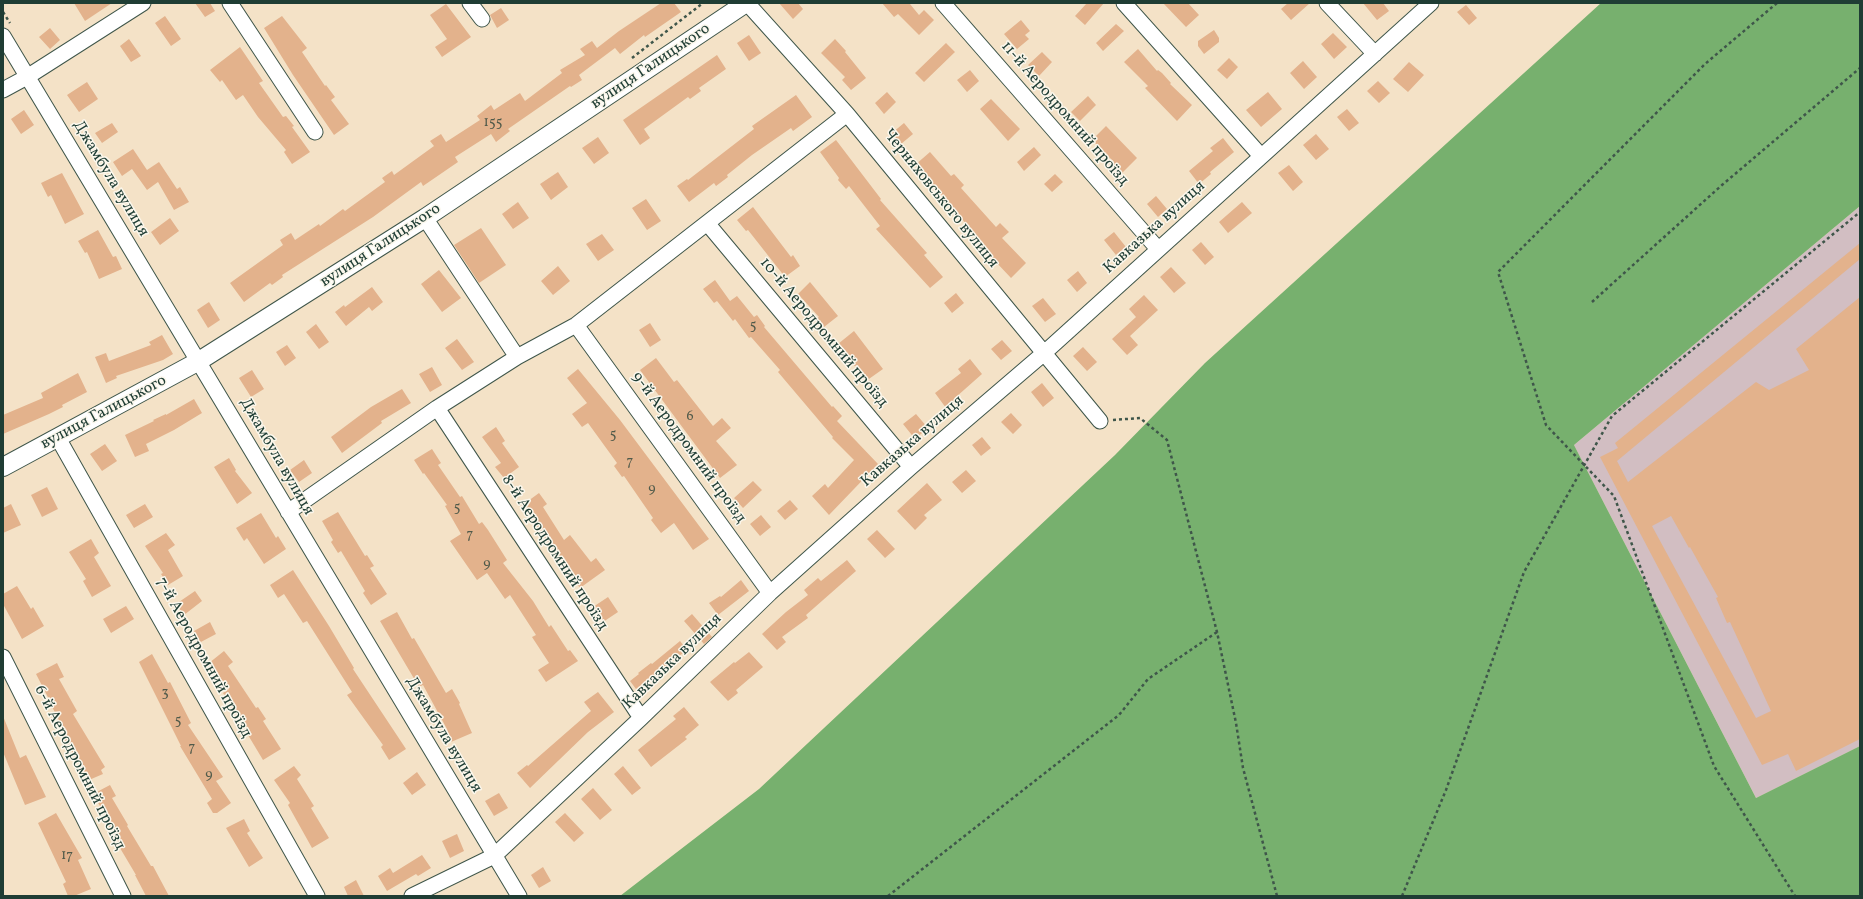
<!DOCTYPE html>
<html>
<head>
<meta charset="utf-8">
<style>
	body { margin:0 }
	#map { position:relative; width:1863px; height:899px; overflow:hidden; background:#f4e2c7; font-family:Vollkorn,serif }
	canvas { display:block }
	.frame { position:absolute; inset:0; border:4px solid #1f3d34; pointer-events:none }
</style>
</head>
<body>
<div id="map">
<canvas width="1863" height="899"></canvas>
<div class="frame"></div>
</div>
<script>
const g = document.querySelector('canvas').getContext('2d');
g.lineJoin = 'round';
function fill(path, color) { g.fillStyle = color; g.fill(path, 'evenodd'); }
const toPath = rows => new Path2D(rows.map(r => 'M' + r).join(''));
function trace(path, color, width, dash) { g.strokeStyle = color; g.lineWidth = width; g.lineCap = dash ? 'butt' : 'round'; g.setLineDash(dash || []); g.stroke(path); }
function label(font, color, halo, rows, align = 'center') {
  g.font = font + ' Vollkorn,serif'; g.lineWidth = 3; g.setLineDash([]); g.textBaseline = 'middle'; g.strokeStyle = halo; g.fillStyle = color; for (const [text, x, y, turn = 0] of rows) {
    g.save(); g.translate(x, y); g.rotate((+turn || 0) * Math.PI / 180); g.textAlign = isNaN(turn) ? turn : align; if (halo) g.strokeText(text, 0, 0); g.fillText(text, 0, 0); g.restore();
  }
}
fill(toPath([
	[1860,206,1860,746,1756,798,1574,445]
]), '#d2bec2');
fill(toPath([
	[1601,3,1860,3,1860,206,1574,445,1756,798,1860,746,1860,896,620,896,759,789,1115,455,1205,363]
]), '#77b06e');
fill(toPath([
	[74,3,112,3,85,21],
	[195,3,210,3,215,11,205,17],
	[661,3,674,3,681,12,645,37,644,35,620,54,615,48,579,75,582,80,571,87,570,86,508,129,510,131,496,142,491,134,455,157,458,162,423,186,421,182,373,217,282,275,283,277,272,285,270,283,244,302,230,283,283,245,280,240,291,233,295,240,319,224,320,226,343,209,345,211,385,182,382,178,392,171,394,175,434,146,430,141,441,134,446,142,480,120,477,116,491,105,494,110,520,93,525,101,562,73,560,70,585,55,580,49,592,41,597,48,619,31],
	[779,3,798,3,803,9,793,19],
	[882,3,911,3,910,4,919,15,924,10,934,20,919,35,898,14,894,17],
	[1087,3,1104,3,1085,25,1075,16],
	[1163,3,1188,3,1199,15,1186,27],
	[1288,3,1310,3,1291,20,1281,9],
	[1363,3,1383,3,1389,11,1377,20],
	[446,4,471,37,442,57,435,47,447,39,430,15],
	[1466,5,1477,18,1469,25,1457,12],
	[501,8,509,20,497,28,490,15],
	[165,16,181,39,171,46,155,23],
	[282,16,307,48,302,52,325,86,326,85,335,97,331,100,349,124,334,135,293,75,264,28],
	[1021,20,1030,31,1025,35,1029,39,1017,49,1004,34],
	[1116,24,1124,31,1103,51,1096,43],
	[50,28,60,40,50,49,39,37],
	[1214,30,1219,38,1219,42,1204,54,1198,46,1198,41],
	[1333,33,1347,47,1334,59,1321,44],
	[749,35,761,53,749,61,737,43],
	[129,39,141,56,131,62,120,46],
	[835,39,846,51,845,52,866,78,851,90,842,80,845,77,821,53],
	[946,43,955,52,924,82,915,73],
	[240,47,263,81,259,83,283,117,286,116,294,126,292,127,310,152,292,164,284,152,286,150,258,117,243,95,236,100,222,80,220,82,210,70],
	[1138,49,1157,71,1158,70,1162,73,1171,83,1170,84,1192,105,1177,121,1145,88,1148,86,1124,62],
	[1042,52,1052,62,1039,76,1028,65],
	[717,55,726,69,699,88,701,91,690,99,688,97,644,129,650,138,640,145,623,120],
	[1229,58,1238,67,1227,79,1217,70],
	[1303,61,1317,77,1304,89,1290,73],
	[1409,62,1424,75,1408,92,1393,79],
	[970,70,979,81,967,92,957,80],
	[1378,81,1390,93,1379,103,1367,91],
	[87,82,98,99,79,112,67,95],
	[887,92,896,102,884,114,875,103],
	[1268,92,1282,109,1261,127,1246,110],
	[796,95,812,117,793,131,791,128,752,155,727,175,728,177,716,186,714,183,689,202,677,186,687,179,688,180,754,129,752,126],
	[1088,96,1096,105,1080,121,1071,112],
	[991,99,1020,129,1008,141,980,109],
	[1347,109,1359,123,1349,131,1337,117],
	[24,110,34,125,21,134,11,119],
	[112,123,118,132,102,143,95,133],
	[904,123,913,134,901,144,892,133],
	[1106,126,1137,158,1122,173,1113,164,1114,162,1092,140],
	[1316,134,1329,149,1316,160,1303,145],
	[598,137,609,153,594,164,582,148],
	[1223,138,1234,152,1210,172,1211,174,1199,184,1189,171,1213,151,1210,148],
	[836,140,881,199,880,200,927,253,924,255,943,277,930,288,876,229,880,226,849,186,846,189,838,180,839,178,820,152],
	[1034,147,1041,155,1024,171,1017,162],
	[133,149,147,170,159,162,177,189,180,187,189,202,174,210,158,182,147,190,132,169,122,176,113,162],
	[930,152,951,176,954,174,964,185,961,188,996,227,1000,223,1009,232,1002,238,1026,263,1011,278,978,243,981,241,915,165],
	[1289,165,1303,182,1293,191,1278,173],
	[558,172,568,187,551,200,540,184],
	[62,173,84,214,65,224,51,195,48,197,41,183],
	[1055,174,1063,182,1052,192,1044,184],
	[1156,196,1167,209,1158,217,1147,204],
	[646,199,661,221,647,230,632,208],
	[518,202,529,218,513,229,502,214],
	[1242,202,1252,213,1228,233,1219,222],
	[753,207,791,257,793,255,800,266,785,277,748,230,746,231,737,220],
	[170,218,179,231,160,245,151,232],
	[481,228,506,265,479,283,454,245],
	[98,230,113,257,116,256,122,269,99,279,87,252,85,253,78,241],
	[1114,232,1126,247,1116,255,1104,240],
	[602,234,614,250,598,261,586,244],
	[1201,242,1214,257,1205,265,1192,250],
	[1860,243,1860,259,1617,461,1628,482,1756,382,1769,390,1809,370,1796,349,1860,297,1860,739,1796,771,1788,754,1762,765,1600,457,1618,448,1615,443],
	[1671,516,1689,548,1690,547,1718,597,1716,598,1727,623,1730,622,1771,711,1756,718,1652,526],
	[558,266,570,281,553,295,541,281],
	[1171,267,1186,283,1174,293,1160,277],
	[439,270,461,298,442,312,421,284],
	[1078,271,1087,283,1077,292,1067,280],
	[715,280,730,301,737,296,754,317,757,315,765,326,764,327,832,407,833,406,842,416,837,421,878,464,829,515,812,496,825,484,828,488,854,460,832,438,833,437,778,372,780,370,751,337,749,338,735,319,733,321,717,301,714,303,703,289],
	[810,282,838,316,824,327,817,318,819,317,798,294],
	[372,287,383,302,372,311,369,307,346,326,335,312,344,305,345,307],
	[956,293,964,303,952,313,944,303],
	[1144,295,1158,310,1130,336,1138,345,1127,355,1112,339,1136,317,1129,309],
	[1043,298,1056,314,1045,322,1032,306],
	[209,302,220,320,208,328,197,310],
	[650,323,661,340,650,347,639,330],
	[316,324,329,342,319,349,306,332],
	[854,331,883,369,866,381,838,344],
	[162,335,173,354,163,360,116,376,117,378,106,383,95,357,106,353,109,361,151,345,149,342],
	[457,339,474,362,462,370,445,348],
	[1002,340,1012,351,1001,360,991,349],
	[287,345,296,358,285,366,276,352],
	[1083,347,1097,362,1087,371,1073,356],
	[656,358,674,382,677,380,713,426,722,418,731,428,716,441,737,465,720,478,640,370],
	[970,359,982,374,956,397,958,399,946,408,935,393,961,373,958,369],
	[432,367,442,385,430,392,419,374],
	[578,369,620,420,709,539,693,550,674,523,661,533,651,520,653,518,624,476,622,477,614,466,617,463,588,423,582,427,572,414,587,403,567,378],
	[252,370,264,389,251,397,239,378],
	[78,373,87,392,62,405,63,407,49,414,3,434,3,415,43,398,41,393],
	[1042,383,1054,398,1043,407,1031,392],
	[402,389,411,403,381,421,382,423,342,453,331,437,371,407],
	[194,399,202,413,174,430,146,444,149,451,135,457,125,435,154,421,153,420,166,414,166,415],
	[1011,413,1022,425,1013,434,1001,422],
	[916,414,928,428,915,439,903,424],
	[496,427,505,441,502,443,519,467,504,478,495,467,501,463,482,437],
	[982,437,991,448,981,456,972,445],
	[105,444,117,461,102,471,90,454],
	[432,449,441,463,438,465,460,497,462,496,479,524,482,522,488,530,507,560,503,563,533,601,549,627,551,625,568,651,570,650,578,661,546,682,538,670,549,663,532,637,536,635,510,595,505,599,487,573,477,580,450,541,461,534,445,506,447,505,424,473,423,474,414,460],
	[229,458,236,470,235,471,252,493,237,504,214,467],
	[304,460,312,473,299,482,290,470],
	[966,470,976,481,962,493,952,482],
	[753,481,762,490,743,508,734,498],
	[927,483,942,500,924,515,927,518,915,530,897,511],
	[47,487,58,509,42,517,31,495],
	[539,493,547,504,543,507,564,540,570,535,591,562,596,558,605,570,580,588,571,576,574,574,542,535,534,521,535,520,524,504],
	[790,500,798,509,785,520,777,511],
	[11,504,21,525,3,533,3,508],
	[145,504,153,517,134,528,126,515],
	[338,512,365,556,367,555,374,566,370,568,387,594,371,605,363,593,365,591,341,551,338,553,331,542,333,540,322,521],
	[261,513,276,538,278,536,286,549,264,564,247,538,244,541,236,528],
	[761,515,771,527,760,536,750,524],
	[877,530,895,549,885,558,867,539],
	[166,533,175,545,168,550,183,576,168,585,161,574,163,573,145,546],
	[91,539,99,553,94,557,111,586,92,597,83,581,86,579,69,552],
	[847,560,856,571,806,615,808,618,782,637,786,642,777,650,762,634,786,612,808,595,804,590,818,578,821,581],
	[293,570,329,626,354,668,353,669,406,749,389,760,381,747,383,745,347,695,352,692,307,621,303,623,284,594,278,598,270,585],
	[741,580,749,591,718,615,709,603,720,596,721,597],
	[17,586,31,609,33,607,44,626,22,639,3,604,3,594],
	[195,591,202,601,184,615,176,604],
	[608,597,618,612,603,622,593,607],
	[126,606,134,619,111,633,103,619],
	[397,612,412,639,414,638,446,693,452,689,460,703,459,704,472,733,451,742,447,729,423,685,419,687,380,621],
	[692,614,712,637,704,644,684,621],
	[210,622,216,634,199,643,194,635,194,631],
	[680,641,687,650,636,689,630,681,639,674,638,673,651,663,652,664],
	[224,651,233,662,228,666,256,708,258,707,266,719,263,721,281,749,263,760,239,720,240,719,223,693,229,689,209,663],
	[749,652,763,667,736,690,738,693,728,701,710,682,734,662,735,663],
	[152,654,168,683,170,682,191,723,188,725,223,777,216,781,231,803,217,813,213,813,207,803,212,799,180,746,181,746,139,662],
	[57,663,64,677,59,679,77,711,73,714,105,767,101,770,103,774,89,780,63,737,67,735,51,705,52,705,36,674],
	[598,692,614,712,588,732,530,788,517,773,527,765,528,766,591,711,584,702],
	[684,707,699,725,685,737,687,739,651,767,638,750,676,719,673,716],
	[3,716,20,758,26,755,46,797,25,805,3,752],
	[294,766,301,775,297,779,314,806,311,808,329,838,312,848,288,805,290,803,274,780],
	[623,766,641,788,632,795,614,774],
	[417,772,426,785,412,795,403,783],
	[110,785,116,796,112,798,128,825,127,826,151,866,153,866,169,896,146,896,135,875,136,875,120,848,121,847,106,821,108,820,93,794],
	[593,788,612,810,600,820,581,799],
	[499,793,508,808,494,816,485,801],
	[56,813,82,858,78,860,91,889,74,896,68,896,63,884,66,882,38,823],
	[565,813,584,833,574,842,555,822],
	[244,819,250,831,247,833,263,858,249,867,226,828],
	[457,834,464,851,450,858,442,841],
	[422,855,431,868,418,876,416,874,387,891,378,876,390,868,393,873],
	[543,867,551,881,539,888,531,875],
	[356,880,364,896,348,896,344,887]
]), '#e3b28c');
const minor = toPath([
	[230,3,315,132],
	[470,3,482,19],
	[747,3,847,114,1100,421],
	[943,3,1158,249],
	[1124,3,1261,156],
	[1327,3,1375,54],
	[3,36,519,896],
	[3,90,27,77,143,3],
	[425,218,517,357],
	[707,223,911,467],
	[576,325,770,593],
	[437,408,641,718],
	[58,438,317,896],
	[288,512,437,408,517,357,576,325,847,114],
	[3,657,123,896],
	[412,896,494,856,641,718,770,593,911,467,1043,354,1431,3]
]);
const tertiary = toPath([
	[3,467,199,361,425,218,746,3]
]);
trace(minor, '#3f564a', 17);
trace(tertiary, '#3f564a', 20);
trace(toPath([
	[1777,3,1705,64,1498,272,1546,425,1614,496,1714,766,1795,896],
	[3,12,10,23],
	[632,58,703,3],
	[1592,302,1722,185,1860,68],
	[1113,420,1140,418,1167,440,1217,632,1236,723,1243,768,1277,896],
	[888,896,1119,715,1148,679,1217,632],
	[1402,896,1446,790,1524,572,1612,416,1860,212]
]), '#3f564a', 2.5, [3, 3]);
trace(minor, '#fff', 15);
trace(tertiary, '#fff', 18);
label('14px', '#505a4a', null, [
	["155",493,123],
	["5",753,326],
	["6",690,417],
	["5",613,435],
	["7",630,462],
	["9",652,489],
	["5",457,508],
	["7",470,535],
	["9",487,564],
	["3",165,693],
	["5",178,721],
	["7",192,748],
	["9",209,775],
	["17",67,856]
]);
label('16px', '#1f3d34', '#fbf7ec', [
	["вулиця Галицького",651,67,-34],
	["11-й Аеродромний проїзд",1064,114,49],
	["Джамбула вулиця",110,179,59],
	["Черняховського вулиця",940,199,51],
	["Кавказька вулиця",1155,228,-42],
	["вулиця Галицького",381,246,-33],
	["10-й Аеродромний проїзд",823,333,50],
	["вулиця Галицького",104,413,-28],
	["Кавказька вулиця",913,442,-41],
	["9-й Аеродромний проїзд",688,448,54],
	["Джамбула вулиця",276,457,60],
	["8-й Аеродромний проїзд",554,553,57],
	["7-й Аеродромний проїзд",203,658,61],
	["Кавказька вулиця",673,662,-44],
	["Джамбула вулиця",443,735,59],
	["6-й Аеродромний проїзд",79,768,63]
]);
</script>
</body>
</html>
